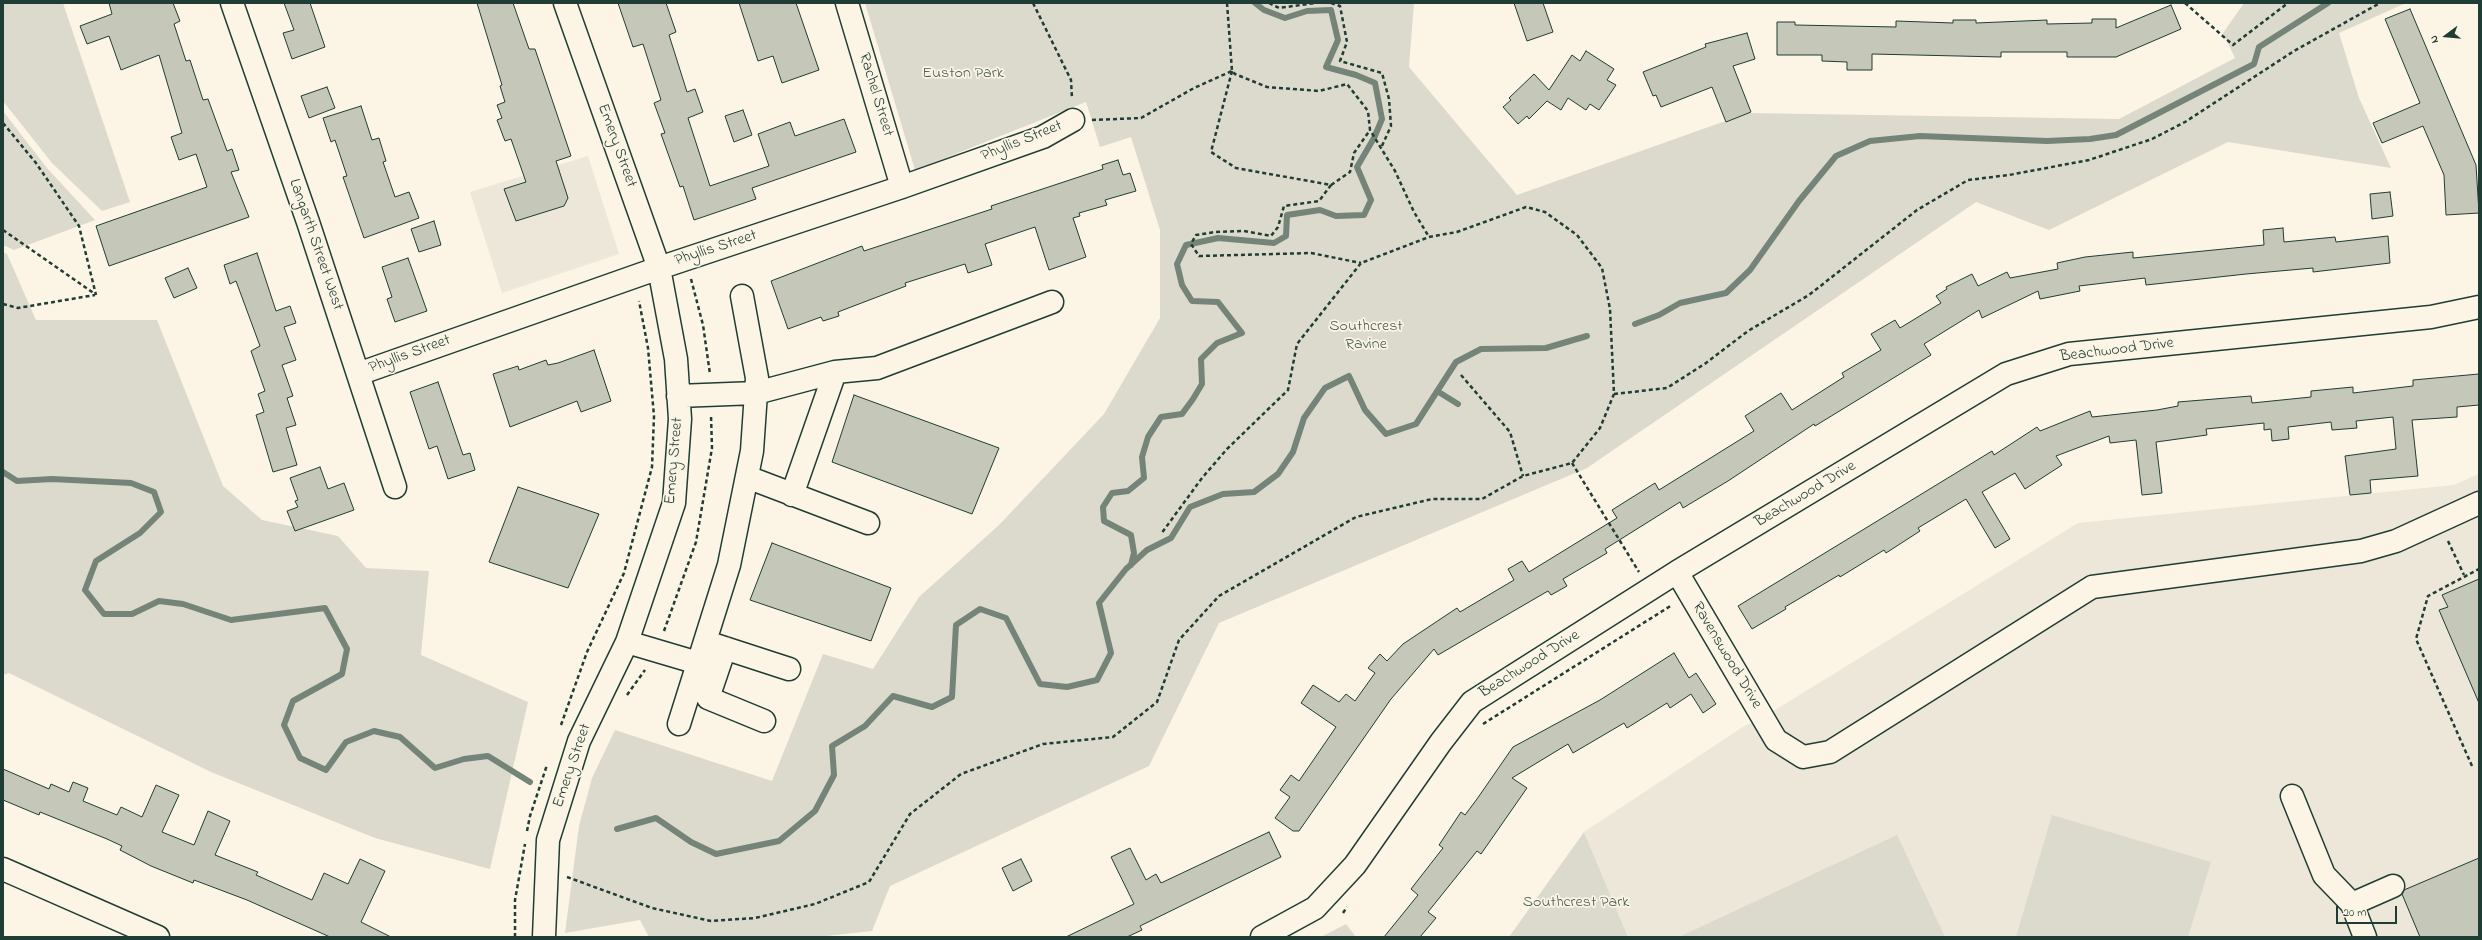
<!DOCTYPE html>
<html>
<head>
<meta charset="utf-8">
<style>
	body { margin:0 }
	#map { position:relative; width:2482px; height:940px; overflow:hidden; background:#fcf5e5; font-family:"Indie Flower",sans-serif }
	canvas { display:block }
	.frame { position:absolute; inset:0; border:4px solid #1f3d34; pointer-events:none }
	.north { position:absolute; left:2426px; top:16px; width:40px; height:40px; -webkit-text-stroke:3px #fcf5e5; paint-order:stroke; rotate:254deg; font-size:11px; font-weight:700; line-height:16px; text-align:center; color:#1f3d34 }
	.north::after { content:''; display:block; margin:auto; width:14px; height:18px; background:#1f3d34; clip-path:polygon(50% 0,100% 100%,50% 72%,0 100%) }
	.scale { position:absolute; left:2336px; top:906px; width:61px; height:18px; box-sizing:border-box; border:2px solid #1f3d34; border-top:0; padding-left:5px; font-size:12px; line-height:14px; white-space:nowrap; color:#1f3d34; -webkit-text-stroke:3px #fcf5e5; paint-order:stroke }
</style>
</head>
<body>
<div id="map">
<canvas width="2482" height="940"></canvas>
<div class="frame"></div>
<div class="north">N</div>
<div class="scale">20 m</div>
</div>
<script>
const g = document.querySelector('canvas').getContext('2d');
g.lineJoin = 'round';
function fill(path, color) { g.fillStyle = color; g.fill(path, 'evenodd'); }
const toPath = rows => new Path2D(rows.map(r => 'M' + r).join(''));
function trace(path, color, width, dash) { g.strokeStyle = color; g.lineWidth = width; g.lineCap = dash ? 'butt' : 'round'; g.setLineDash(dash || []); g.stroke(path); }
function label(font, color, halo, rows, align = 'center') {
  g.font = font + ' "Indie Flower",sans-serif'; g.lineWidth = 3.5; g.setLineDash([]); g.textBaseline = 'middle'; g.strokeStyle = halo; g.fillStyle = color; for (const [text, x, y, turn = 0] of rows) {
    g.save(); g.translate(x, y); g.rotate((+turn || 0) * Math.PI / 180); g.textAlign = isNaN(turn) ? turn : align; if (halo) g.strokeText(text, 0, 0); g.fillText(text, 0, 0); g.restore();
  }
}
fill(toPath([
	[588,156,619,254,502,293,470,192],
	[2479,474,2479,937,1628,937,1584,832,1741,728,1772,712,2078,523,2454,485]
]), '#ece7d8');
fill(toPath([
	[3,3,63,3,130,202,102,211,52,163,3,101],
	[865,3,1414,3,1409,67,1517,195,1748,113,2119,119,2235,58,2223,33,2244,3,2406,3,2339,33,2359,98,2391,168,2228,142,2049,230,1976,202,1587,468,1219,623,1149,766,890,886,872,931,817,937,649,937,640,920,565,933,579,826,592,778,615,730,772,781,823,654,873,669,919,597,999,525,1104,414,1160,318,1160,230,1131,137,1100,147,1086,102,915,170],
	[3,111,47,168,95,220,14,250,3,245],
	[3,252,7,254,36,320,157,320,223,486,262,520,338,536,366,568,429,571,421,655,528,702,490,869,375,838,211,772,9,673,3,675],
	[2052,815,2211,862,2188,937,2016,937],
	[1584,832,1628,937,1509,937],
	[1897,835,1945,937,1679,937],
	[1346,924,1356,937,1321,937]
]), '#dcdacc');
trace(toPath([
	[1635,324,1659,315,1680,303,1726,293,1750,270,1799,201,1836,156,1870,141,1920,136,2047,141,2090,139,2116,135,2254,64,2259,47,2328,3],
	[1437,391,1458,404],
	[3,472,17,481,52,479,131,483,154,492,161,512,140,533,96,561,85,590,104,614,132,614,159,601,183,604,231,620,325,608,347,649,342,674,293,701,284,725,300,758,326,770,346,742,374,731,400,737,435,768,464,759,488,756,530,782],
	[1131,565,1134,553,1131,535,1104,521,1103,507,1112,493,1128,491,1144,478,1142,457,1148,437,1161,417,1182,414,1193,399,1202,384,1201,359,1217,343,1242,333,1218,302,1192,301,1182,285,1177,264,1186,245,1218,238,1274,243,1286,236,1287,215,1320,210,1336,216,1364,215,1371,200,1357,167,1374,138,1382,119,1375,83,1356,75,1326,67,1338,40,1331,10,1307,11,1285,18,1264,10,1255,3],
	[617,829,656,818,691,842,716,854,779,841,815,811,834,775,832,746,865,726,893,696,932,707,952,697,956,625,980,609,1006,618,1040,684,1067,687,1097,680,1111,653,1099,603,1126,569,1147,550,1171,538,1190,507,1223,494,1254,492,1278,474,1293,452,1304,418,1325,388,1349,376,1365,410,1386,434,1416,424,1456,362,1481,349,1546,348,1587,336]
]), '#758479', 6);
const building = toPath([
	[109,3,173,3,180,21,174,24,186,61,190,60,203,100,208,99,227,151,232,149,239,170,231,172,249,217,109,266,96,226,207,187,196,154,179,160,171,137,182,133,159,55,121,70,109,36,87,44,80,26,112,14,109,3],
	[284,3,310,3,325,47,292,59,283,33,294,30,284,3],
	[477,3,513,3,529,49,535,49,571,156,556,161,568,198,564,206,516,221,504,189,526,182,511,139,505,141,497,120,502,118,497,105,505,102,500,86,502,85,477,3],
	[618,3,666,3,676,32,669,35,687,92,695,89,703,112,688,118,710,186,769,166,758,134,790,122,795,136,844,119,856,152,752,188,756,199,694,220,683,186,680,187,661,134,665,133,654,103,661,100,643,44,633,47,618,3],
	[739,3,796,3,819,70,782,83,773,56,758,61,739,3],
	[1514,3,1543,3,1553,32,1527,41,1514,3],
	[2171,5,2181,29,2116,57,2067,57,2067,52,2001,52,2001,57,1872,54,1872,70,1847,70,1847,62,1822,61,1822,55,1777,55,1777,22,1795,22,1795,25,1896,27,1896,21,1953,23,1953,20,1976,20,1976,23,2047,20,2047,24,2092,23,2092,19,2116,19,2116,28,2171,5],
	[2410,9,2476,165,2479,213,2446,215,2444,175,2423,126,2382,143,2373,123,2420,103,2385,19,2410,9],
	[1747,33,1755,59,1733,66,1751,112,1726,122,1712,87,1661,107,1656,95,1653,96,1643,72,1706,47,1705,44,1747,33],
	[1586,51,1614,69,1607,80,1616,85,1599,110,1590,104,1586,110,1568,98,1561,110,1547,101,1529,119,1527,116,1518,124,1503,107,1511,100,1509,98,1534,74,1549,90,1572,55,1580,61,1586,51],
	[327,87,335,108,309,118,301,96,327,87],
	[361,106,372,140,379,138,386,161,383,162,395,197,409,192,419,218,364,238,343,177,347,176,335,140,331,142,323,118,361,106],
	[743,110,752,135,734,142,725,116,743,110],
	[1118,160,1123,175,1130,173,1136,191,1105,200,1107,205,1079,213,1080,216,1073,218,1086,257,1049,270,1035,227,985,244,992,265,968,273,965,264,905,283,906,286,838,312,839,316,823,321,821,317,788,329,771,281,862,246,864,251,992,209,991,206,1103,169,1102,165,1118,160],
	[2390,192,2393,216,2372,219,2370,194,2390,192],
	[434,221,441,245,419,252,411,229,434,221],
	[2283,228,2284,242,2335,237,2336,242,2388,236,2390,263,2313,272,2313,268,2246,274,2146,285,2145,278,2129,280,2079,286,2080,291,2040,299,2038,291,1982,318,1979,310,1924,344,1931,355,1815,426,1814,424,1728,481,1683,508,1680,502,1605,549,1607,553,1563,579,1567,586,1551,595,1548,591,1438,655,1434,649,1391,699,1299,831,1293,831,1275,818,1290,797,1280,790,1291,775,1299,781,1336,727,1301,703,1313,685,1339,702,1346,694,1355,701,1375,673,1368,668,1380,654,1387,661,1403,644,1457,608,1460,612,1514,580,1508,569,1522,561,1529,572,1617,518,1612,510,1655,483,1659,490,1754,431,1745,416,1781,393,1792,410,1844,377,1842,373,1881,350,1871,334,1895,320,1900,328,1941,303,1936,296,1947,289,1946,287,1972,274,1978,286,2007,272,2010,278,2058,269,2057,263,2085,257,2133,252,2133,258,2264,245,2263,230,2283,228],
	[257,253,276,311,290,306,296,323,284,327,296,360,282,365,293,396,287,398,296,425,286,428,297,465,273,472,256,415,264,412,258,394,265,391,251,351,260,346,236,281,230,284,224,265,257,253],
	[408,258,427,311,395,322,387,299,392,297,382,267,408,258],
	[188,268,197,288,174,298,165,278,188,268],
	[594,350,611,401,581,412,577,401,510,427,493,374,518,366,519,370,546,360,548,365,558,363,594,350],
	[2479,374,2479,405,2457,407,2457,417,2412,420,2418,476,2370,480,2371,493,2350,495,2345,456,2396,449,2393,417,2356,421,2357,428,2332,430,2331,422,2288,427,2289,439,2272,441,2271,429,2264,430,2264,423,2206,429,2207,435,2156,442,2162,493,2142,495,2136,440,2110,443,2109,436,2056,456,2062,465,2025,489,2015,473,1982,492,2010,539,1995,548,1966,499,1918,528,1920,531,1886,553,1884,550,1840,577,1839,575,1785,607,1786,609,1752,629,1738,606,1992,451,1994,455,2037,427,2040,431,2090,411,2092,417,2157,410,2178,406,2178,402,2251,396,2252,403,2311,397,2311,391,2353,387,2353,393,2413,386,2413,380,2479,374],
	[438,382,463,455,470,453,475,470,448,479,437,446,429,449,410,392,438,382],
	[854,395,999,448,972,514,832,462,854,395],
	[320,467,328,489,344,483,354,510,295,531,287,511,298,507,295,501,298,500,290,478,320,467],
	[518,487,599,514,568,588,489,562,518,487],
	[772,543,891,588,871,641,750,600,772,543],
	[2479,579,2479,703,2439,610,2448,607,2442,595,2479,579],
	[1674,653,1689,678,1696,673,1716,704,1703,713,1691,694,1670,708,1667,703,1627,728,1624,723,1573,753,1568,744,1512,778,1527,788,1481,854,1477,851,1428,912,1436,918,1420,937,1384,937,1418,895,1411,889,1443,848,1439,845,1461,812,1465,815,1477,799,1513,747,1600,700,1674,653],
	[3,769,49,789,51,784,69,792,73,782,88,788,83,801,117,815,121,807,142,817,156,785,179,795,162,832,194,845,208,811,230,821,215,855,258,872,256,875,312,900,324,873,348,884,360,859,385,871,361,922,391,937,330,937,247,900,194,880,193,883,151,866,120,850,122,846,107,839,40,812,39,815,3,800,3,769],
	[1269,832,1281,857,1140,926,1142,930,1127,937,1066,937,1134,904,1111,857,1130,848,1146,880,1156,874,1161,883,1269,832],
	[2479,858,2479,937,2420,937,2402,894,2404,890,2479,858],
	[1021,859,1032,881,1013,891,1002,868,1021,859]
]);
fill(building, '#c5c7b9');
trace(building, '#1f3d34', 1);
const minor = toPath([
	[232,3,308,222,395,487],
	[847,3,902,187],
	[358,374,659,268,902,187,1043,137,1073,120],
	[678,396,756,393,835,372,877,368,1052,302],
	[747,477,868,523],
	[792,495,835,372],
	[1677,572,1776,740,1803,757,1830,752,2092,587,2361,551,2396,541,2479,503],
	[627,642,698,663],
	[712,644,789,669],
	[725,648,708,698,764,721],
	[679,724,729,565,752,451,757,378,742,296],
	[2292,796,2324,875,2352,904,2365,937],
	[3,869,158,937],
	[2352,904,2393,886],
	[544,937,548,840,579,741,627,642,674,503,680,419,676,359,659,268,565,3],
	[1262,937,1315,908,1355,865,1441,742,1472,702,1677,572,2006,374,2069,354,2431,317,2479,307]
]);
trace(minor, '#1f3d34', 25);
trace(toPath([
	[1033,3,1071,80,1072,99],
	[1227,3,1232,71,1235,74,1267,87,1319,91,1347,84,1368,111,1370,130,1395,171,1414,212,1429,237],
	[1269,3,1279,8,1315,3],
	[1331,3,1340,6,1347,42,1340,61,1382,73,1389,99,1391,126,1381,148],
	[2185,3,2233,45,2288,3],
	[1232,71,1211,152,1236,168,1331,185,1350,172,1354,153,1370,130],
	[1092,120,1141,118,1194,88,1232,71],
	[3,123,36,163,79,226,96,295],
	[1331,185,1319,201,1284,206,1278,227,1271,236,1244,231,1215,232,1196,235,1191,244,1199,256,1311,253,1361,263],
	[3,230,95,294],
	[691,279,703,325,710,374],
	[3,304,18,308,95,295],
	[1461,375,1510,432,1523,476],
	[1614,394,1667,388,1706,363,1748,331,1809,295,1917,210,1968,180,2009,175,2089,160,2152,139,2185,122,2294,51,2380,3],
	[1572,463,1639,572],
	[2448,541,2464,575],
	[664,631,696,542,712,448,711,415],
	[627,695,645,670],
	[1483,724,1672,605],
	[561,725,587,652,624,573,652,467,654,416,648,348,639,301],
	[2472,766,2416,639,2428,596,2479,569],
	[527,831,530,816,547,765],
	[567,877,652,908,711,921,755,918,815,904,869,882,910,814,961,774,1043,744,1113,737,1157,702,1179,640,1219,596,1356,517,1432,499,1482,499,1523,476,1572,463,1600,428,1614,394,1610,309,1602,268,1577,235,1545,212,1526,207,1457,232,1429,237,1361,263,1297,344,1288,390,1227,449,1202,478,1161,534],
	[1343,913,1347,907],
	[515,937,515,900,525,844]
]), '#1f3d34', 2.5, [4, 3]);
trace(minor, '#fcf5e5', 22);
label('16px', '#455c52', '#fcf5e5', [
	["Euston Park",963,74],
	["Southcrest",1366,327],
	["Ravine",1366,345],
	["Southcrest Park",1576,903]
]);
label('16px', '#1f3d34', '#fcf5e5', [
	["Rachel Street",875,95,73],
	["Phyllis Street",1022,142,-22],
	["Emery Street",616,146,70],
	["Langarth Street West",315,245,71],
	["Phyllis Street",716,249,-18],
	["Beachwood Drive",2117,351,-7],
	["Phyllis Street",410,355,-20],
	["Emery Street",675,461,-85],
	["Beachwood Drive",1806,495,-31],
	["Ravenswood Drive",1726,656,59],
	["Beachwood Drive",1530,665,-32],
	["Emery Street",573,766,-71]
]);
</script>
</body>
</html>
